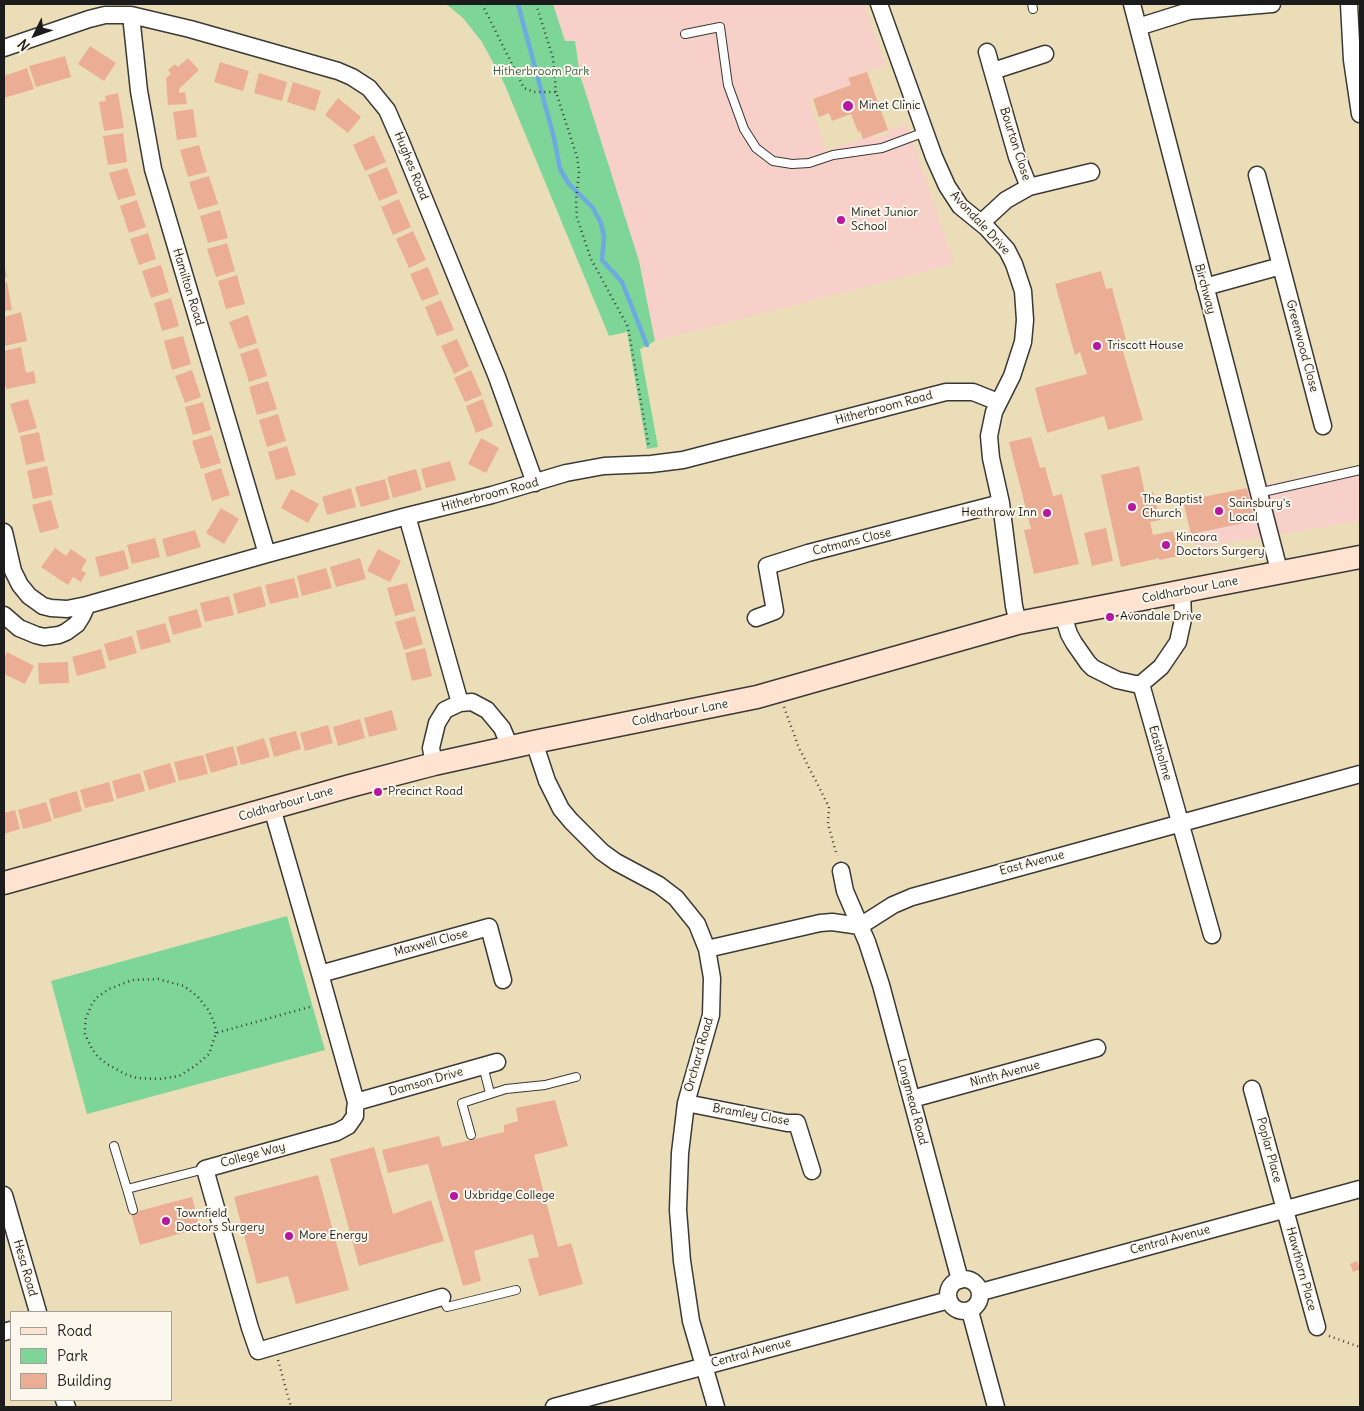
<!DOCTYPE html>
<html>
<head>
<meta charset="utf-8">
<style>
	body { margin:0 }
	#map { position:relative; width:1364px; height:1411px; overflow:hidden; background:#ecddb9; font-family:Delius,sans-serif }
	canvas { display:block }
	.frame { position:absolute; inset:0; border:5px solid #1c1c1c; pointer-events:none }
	.legend { position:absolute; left:10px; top:1311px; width:162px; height:90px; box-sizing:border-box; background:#fbf7ec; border:1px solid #a29f99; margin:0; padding:6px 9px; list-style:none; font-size:15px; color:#1c1c1c }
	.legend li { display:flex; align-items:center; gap:10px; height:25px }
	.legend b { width:25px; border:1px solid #a29f99 }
	.north { position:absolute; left:10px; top:10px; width:50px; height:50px; -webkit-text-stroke:4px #fbf7ec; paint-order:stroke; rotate:228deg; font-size:14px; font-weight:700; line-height:20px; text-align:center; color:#1c1c1c }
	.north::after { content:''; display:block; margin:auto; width:18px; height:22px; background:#1c1c1c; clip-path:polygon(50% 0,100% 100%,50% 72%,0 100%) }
</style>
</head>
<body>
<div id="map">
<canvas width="1364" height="1411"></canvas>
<div class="frame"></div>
<ul class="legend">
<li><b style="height:6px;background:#fee3d1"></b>Road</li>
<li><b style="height:14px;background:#7ed598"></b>Park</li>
<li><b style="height:14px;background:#ebad94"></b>Building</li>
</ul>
<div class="north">N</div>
</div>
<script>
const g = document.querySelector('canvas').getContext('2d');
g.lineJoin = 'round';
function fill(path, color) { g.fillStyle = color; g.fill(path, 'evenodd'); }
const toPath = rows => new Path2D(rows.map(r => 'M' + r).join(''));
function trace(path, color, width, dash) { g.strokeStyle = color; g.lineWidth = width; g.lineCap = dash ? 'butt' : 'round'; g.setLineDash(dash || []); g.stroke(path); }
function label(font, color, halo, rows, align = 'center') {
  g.font = font + ' Delius,sans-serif'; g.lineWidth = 4; g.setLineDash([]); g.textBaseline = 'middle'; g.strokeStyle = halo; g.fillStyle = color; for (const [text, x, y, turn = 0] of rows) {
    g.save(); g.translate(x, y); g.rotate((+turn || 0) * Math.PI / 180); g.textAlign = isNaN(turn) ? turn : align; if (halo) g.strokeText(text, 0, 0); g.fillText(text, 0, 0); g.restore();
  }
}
fill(toPath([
	[553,4,864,4,886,65,849,78,851,85,809,100,826,151,873,135,874,139,890,133,888,130,907,124,954,264,655,341,639,261,580,75,575,41,565,42],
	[1360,465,1360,521,1196,548,1183,501]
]), '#f7d0c9');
fill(toPath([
	[446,4,553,4,565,41,575,41,580,75,639,261,655,341,640,349,658,447,647,449,627,332,609,336,504,83,482,42,463,18],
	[287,916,325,1050,87,1114,51,981]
]), '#7ed598');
trace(toPath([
	[518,4,554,138,560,169,569,184,593,208,601,223,604,237,602,260,622,282,647,345]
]), '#6ea9df', 4.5);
fill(toPath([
	[90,46,116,63,104,81,78,64],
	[65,56,71,77,36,87,29,66],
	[188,58,199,70,179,89,179,93,185,92,187,104,168,105,166,78,171,74,168,70,175,64,178,67],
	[220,62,249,71,243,91,214,82],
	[27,68,34,89,4,98,4,76],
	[867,72,888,130,863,139,860,131,858,132,851,114,832,121,829,113,819,117,813,99,851,85,848,78],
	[259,73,287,82,282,101,254,93],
	[293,82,321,91,315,111,287,102],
	[118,93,124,128,104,131,99,102,106,101,105,96],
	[338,98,361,117,348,133,325,115],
	[193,109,197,137,177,140,173,112],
	[123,133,127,162,108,165,103,136],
	[374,135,386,162,365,171,353,145],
	[199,145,207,172,188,177,180,150],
	[387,167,398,193,379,201,368,175],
	[127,168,136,195,118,200,109,173],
	[209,176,218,204,198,210,189,182],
	[399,199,411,227,393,235,381,207],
	[137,200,146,227,129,233,120,206],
	[220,210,228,238,208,243,200,216],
	[413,231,426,260,409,268,396,239],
	[148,233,156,259,139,265,130,239],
	[227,243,235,271,216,277,207,249],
	[4,264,7,277,4,277],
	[161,265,169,292,151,298,142,271],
	[428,267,439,294,422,301,410,274],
	[1101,271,1106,289,1112,288,1126,339,1120,341,1143,420,1108,430,1104,416,1047,433,1035,388,1087,374,1080,352,1075,355,1055,284],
	[237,275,245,304,226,309,218,281],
	[7,282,12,310,4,311,4,283],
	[171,298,179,326,162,331,154,303],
	[441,300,454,330,437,336,425,307],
	[21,312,27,341,4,346,4,317],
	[248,315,257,343,239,349,229,322],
	[183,336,191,364,172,370,164,341],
	[457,339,469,366,454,374,441,346],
	[21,347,26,373,34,371,36,383,6,389,4,377,4,351],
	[258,348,267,376,249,382,240,354],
	[192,370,201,397,185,403,175,376],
	[471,370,482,395,465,402,454,378],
	[268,381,277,409,257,415,249,387],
	[28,399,37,428,19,433,10,404],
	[483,399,493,426,476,433,466,406],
	[203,402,211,430,193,435,185,407],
	[278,414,286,441,267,447,259,420],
	[39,432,45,461,26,465,20,436],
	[212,435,221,463,201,469,192,441],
	[1031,437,1040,468,1045,467,1053,496,1062,494,1079,564,1034,574,1024,530,1031,529,1009,442],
	[481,438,499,448,486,473,468,464],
	[287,446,296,475,276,480,268,452],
	[450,461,456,480,426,488,421,469],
	[47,466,53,495,33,499,27,471],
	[1139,466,1145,494,1153,492,1160,520,1150,522,1153,535,1173,531,1179,556,1159,560,1159,558,1121,567,1101,475],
	[221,468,230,495,212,501,204,474],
	[416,469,422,490,393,498,387,477],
	[385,479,390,499,361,507,355,487],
	[351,488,356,507,327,515,322,497],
	[1247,488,1254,521,1191,534,1183,501],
	[291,489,319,504,308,523,281,508],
	[51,500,59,528,40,533,32,505],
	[221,508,239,519,224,544,206,533],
	[1106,528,1113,561,1092,566,1084,533],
	[195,530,201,547,167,557,162,539],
	[155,538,160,557,132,564,127,545],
	[55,548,66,556,71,549,87,560,81,570,86,573,81,582,73,577,68,585,41,567],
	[378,549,401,561,390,582,367,571],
	[124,550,129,569,100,577,95,557],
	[360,558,366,579,336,587,330,567],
	[326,568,332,588,302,596,297,576],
	[294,578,299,597,270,604,265,585],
	[407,583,415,611,395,616,387,588],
	[261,586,266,606,238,614,233,594],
	[229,596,234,615,205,622,200,603],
	[197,609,202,627,173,635,168,617],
	[415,616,423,644,404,650,395,622],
	[165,623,171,642,141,650,136,631],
	[132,636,137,653,109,661,104,644],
	[425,648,432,676,412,681,405,653],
	[101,649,106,668,77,676,72,657],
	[7,652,34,666,25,684,4,674,4,659],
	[68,662,69,683,39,684,38,663],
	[392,710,397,730,369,737,364,718],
	[360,719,365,738,338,746,333,727],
	[328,725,333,743,305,751,300,733],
	[296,731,301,749,274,757,269,738],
	[264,738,270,757,241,765,236,747],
	[233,746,238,765,211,773,205,754],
	[203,755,208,774,179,781,174,762],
	[170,763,176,782,149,790,143,771],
	[140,773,145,791,117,799,112,781],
	[109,782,114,801,85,808,80,790],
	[77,791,82,811,54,819,49,799],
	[46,802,52,821,23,829,18,810],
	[15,810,20,829,4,834,4,813],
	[555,1100,568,1146,534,1155,558,1247,571,1243,583,1284,539,1296,528,1259,539,1257,533,1234,474,1251,481,1281,463,1286,428,1164,388,1173,382,1150,439,1136,442,1147,504,1132,504,1125,518,1121,516,1108],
	[374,1147,393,1214,431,1200,444,1241,359,1266,330,1159],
	[318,1175,349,1290,296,1304,288,1276,257,1284,234,1197],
	[192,1197,200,1228,140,1245,131,1213],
	[1357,1261,1360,1269,1353,1272,1350,1264]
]), '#ebad94');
const lane = toPath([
	[1032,4,1033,9],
	[685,34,720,27,728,85,744,129,756,148,773,161,792,164,809,163,833,155,882,148,925,132],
	[1258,493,1360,470],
	[483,1066,490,1093],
	[471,1135,462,1103,506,1089,545,1085,576,1077],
	[114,1146,127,1189,205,1169],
	[127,1189,133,1210],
	[442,1297,447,1307,516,1290]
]);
const street = toPath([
	[879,4,934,157,947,186,960,206,987,228,1007,250,1014,264,1023,291,1025,320,1023,342,1012,376,994,412,989,436,991,458,1001,503,1014,606,1018,623],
	[1132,4,1280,574],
	[1349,4,1352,60,1360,114],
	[131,15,139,91,153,169,267,554],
	[1138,27,1189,11,1272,4],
	[4,48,89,19,105,15,131,15,190,29,338,71,352,77,369,88,387,110,401,142,497,377,535,483],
	[993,71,1045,54],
	[1257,175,1281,266],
	[1029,187,1091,172],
	[981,223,1006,200,1029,187,1017,157,987,52],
	[1205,287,1281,266,1323,426],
	[407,516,460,703],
	[4,532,13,571,20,585,29,596,43,606,51,608,67,609,87,605],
	[1182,591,1183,619,1178,642,1161,667,1141,684,1212,935],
	[4,615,19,628,36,635,44,637,59,635,66,632,77,624,82,616,87,605,267,554,407,516,492,495,566,473,604,466,651,464,683,460,946,392,973,392,998,402],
	[1063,615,1069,634,1074,643,1088,663,1093,668,1117,680,1135,684,1141,684],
	[756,618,775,611,767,566,808,553,1001,503],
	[534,742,547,781,561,809,571,821,602,852,616,862,659,885,676,898,697,924,707,949,712,978,711,1015,686,1103,680,1153,678,1210,682,1261,691,1321,716,1407],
	[434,764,431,748,437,723,445,710,460,703,472,702,487,710,502,728,510,747],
	[272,808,320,974,356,1102,355,1110,355,1116,348,1126,337,1132,205,1169,250,1328,258,1351,442,1297],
	[841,871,845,891,867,942,881,985,960,1280],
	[707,949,820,923,832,922,860,926,893,905,912,897,1360,774],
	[320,974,489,927,503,980],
	[1252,1089,1317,1327],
	[912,1099,1097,1048],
	[356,1102,497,1062],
	[686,1103,787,1123,797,1123,812,1171],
	[4,1195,38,1312],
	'948 1295a16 16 0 1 1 32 0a16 16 0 1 1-32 0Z',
	[981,1292,1360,1189],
	[970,1311,996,1407],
	[4,1332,11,1330],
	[64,1400,67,1407],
	[554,1407,949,1300]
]);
const secondary = toPath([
	[4,883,350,786,434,764,534,742,757,697,1018,623,1360,557]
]);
trace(lane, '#3b3934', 10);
trace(street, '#3b3934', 19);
trace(secondary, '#3b3934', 25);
trace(toPath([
	[482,4,524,88,534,92,556,92,577,157,579,172,576,201,577,218,591,259,628,327,649,448],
	[536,4,553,58,556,92],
	[784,707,799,748,829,807,828,824,837,856],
	[216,1033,215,1025,209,1011,198,997,184,986,158,979,132,980,109,989,96,998,92,1004,86,1018,85,1026,85,1034,92,1049,98,1057,107,1064,127,1075,137,1078,159,1079,179,1076,195,1066,209,1054,216,1033,313,1006],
	[1329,1336,1360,1347],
	[278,1360,291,1407]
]), '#3b3934', 2.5, [1, 4]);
trace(lane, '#fff', 8);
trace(street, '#fff', 16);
trace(secondary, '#fee3d1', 22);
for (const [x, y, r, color] of [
	[848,106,6,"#b5179e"],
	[841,220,5,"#b5179e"],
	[1097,346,5,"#b5179e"],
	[1132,507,5,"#b5179e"],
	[1219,511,5,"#b5179e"],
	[1047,513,5,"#b5179e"],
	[1166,545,5,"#b5179e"],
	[1110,617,5,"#b5179e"],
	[378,792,5,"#b5179e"],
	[454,1196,5,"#b5179e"],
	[166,1221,5,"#b5179e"],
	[289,1236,5,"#b5179e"]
]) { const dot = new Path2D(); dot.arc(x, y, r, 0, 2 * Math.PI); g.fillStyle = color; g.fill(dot); trace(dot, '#fbf7ec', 2); }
label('12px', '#3e5d47', '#fbf7ec', [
	["Hitherbroom Park",541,72]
]);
label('12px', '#1c1c1c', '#fbf7ec', [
	["Minet Clinic",859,106],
	["Minet Junior",851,213],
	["School",851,227],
	["Triscott House",1107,346],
	["The Baptist",1142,500],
	["Church",1142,514],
	["Sainsbury's",1229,504],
	["Local",1229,518],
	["Heathrow Inn",1037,513,"right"],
	["Kincora",1176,538],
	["Doctors Surgery",1176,552],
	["Avondale Drive",1120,617],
	["Precinct Road",388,792],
	["Uxbridge College",464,1196],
	["Townfield",176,1214],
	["Doctors Surgery",176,1228],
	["More Energy",299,1236]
], 'left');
label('12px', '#1c1c1c', '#fbf7ec', [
	["Bourton Close",1015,144,72],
	["Hughes Road",411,166,68],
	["Avondale Drive",980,223,47],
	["Hamilton Road",188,287,73],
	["Birchway",1205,289,75],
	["Greenwood Close",1302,346,75],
	["Hitherbroom Road",884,408,-15],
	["Hitherbroom Road",490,495,-15],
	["Cotmans Close",852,542,-14],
	["Coldharbour Lane",1190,590,-11],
	["Coldharbour Lane",680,713,-11],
	["Eastholme",1160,753,74],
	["Coldharbour Lane",286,804,-16],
	["East Avenue",1032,863,-15],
	["Maxwell Close",431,943,-15],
	["Orchard Road",699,1055,-74],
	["Ninth Avenue",1005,1074,-15],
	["Damson Drive",426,1082,-16],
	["Longmead Road",912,1102,75],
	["Bramley Close",751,1115,10],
	["Poplar Place",1269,1150,75],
	["College Way",253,1155,-15],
	["Central Avenue",1170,1240,-15],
	["Hesa Road",25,1268,74],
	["Hawthorn Place",1301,1269,75],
	["Central Avenue",751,1353,-15]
]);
</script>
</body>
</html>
